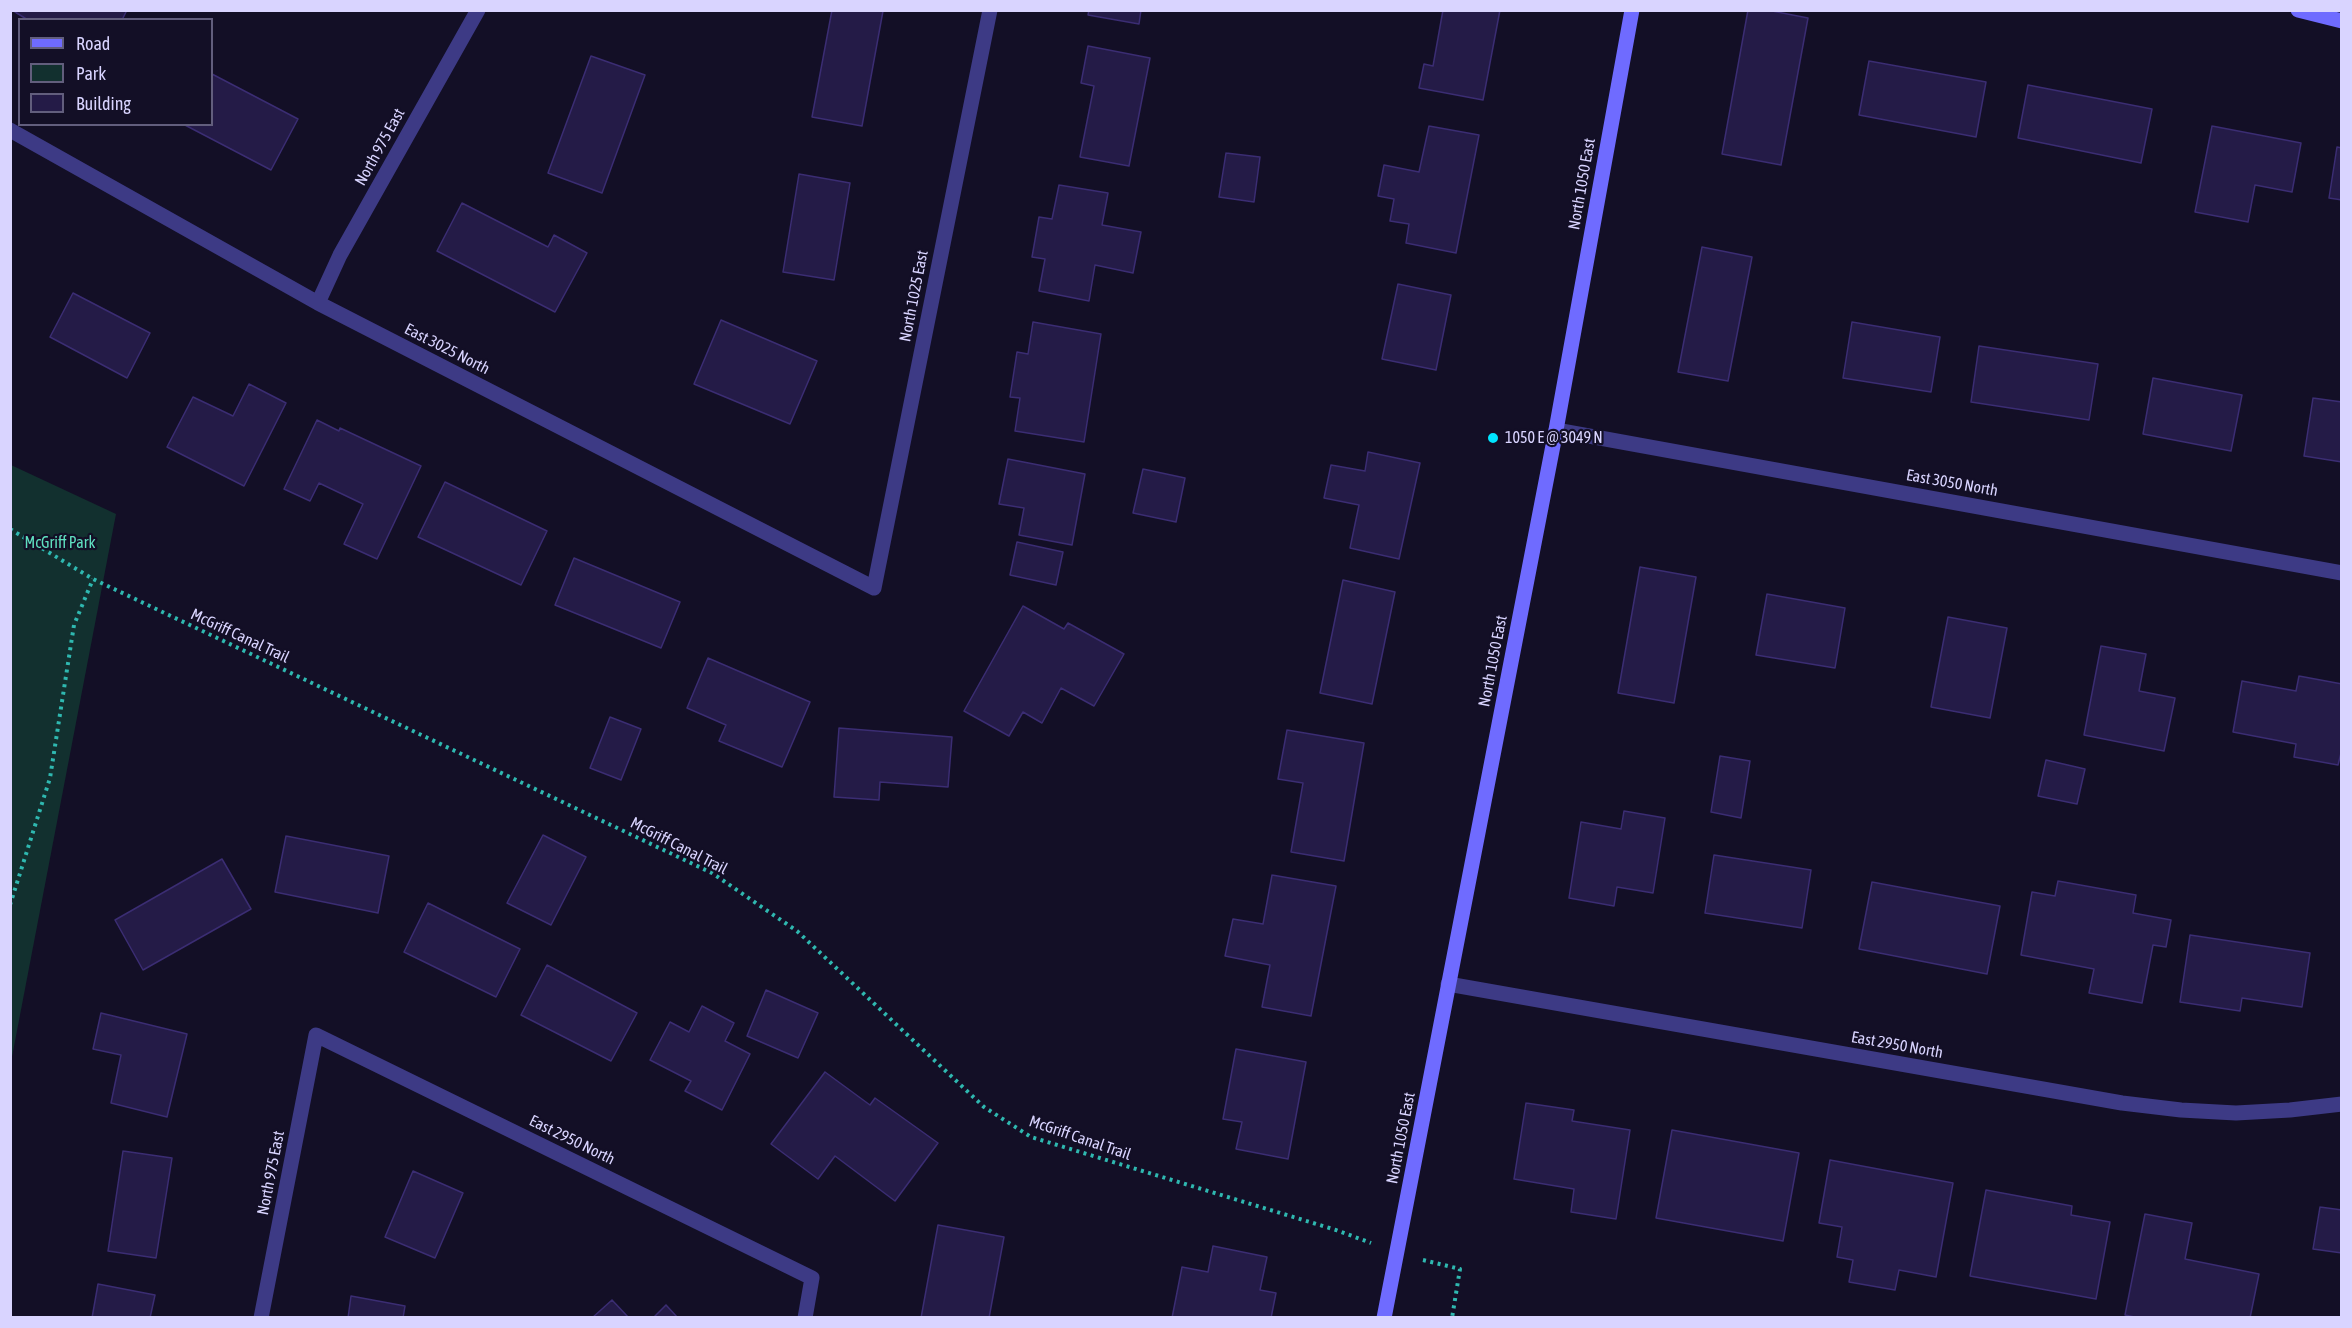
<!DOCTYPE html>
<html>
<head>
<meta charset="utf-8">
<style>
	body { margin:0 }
	#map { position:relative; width:2352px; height:1328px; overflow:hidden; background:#130f26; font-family:"Asap Condensed",sans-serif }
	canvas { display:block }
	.frame { position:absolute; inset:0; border:12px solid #d9d4ff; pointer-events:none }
	.legend { position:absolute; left:18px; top:18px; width:195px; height:108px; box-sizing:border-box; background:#130f26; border:2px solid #625e7d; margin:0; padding:8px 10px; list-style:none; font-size:18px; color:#d9d4ff }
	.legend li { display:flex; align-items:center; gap:12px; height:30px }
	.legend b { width:30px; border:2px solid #625e7d }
</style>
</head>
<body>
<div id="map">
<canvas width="2352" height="1328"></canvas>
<div class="frame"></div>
<ul class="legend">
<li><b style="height:8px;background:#6f6bff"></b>Road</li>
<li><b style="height:16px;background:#12302f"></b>Park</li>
<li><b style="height:16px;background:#241b47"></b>Building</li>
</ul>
</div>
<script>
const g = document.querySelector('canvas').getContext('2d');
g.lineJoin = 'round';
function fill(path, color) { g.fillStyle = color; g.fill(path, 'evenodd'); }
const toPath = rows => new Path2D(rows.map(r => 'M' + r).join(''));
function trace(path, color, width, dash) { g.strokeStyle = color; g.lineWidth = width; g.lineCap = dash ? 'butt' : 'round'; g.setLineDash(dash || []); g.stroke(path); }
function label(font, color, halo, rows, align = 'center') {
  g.font = font + ' "Asap Condensed",sans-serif'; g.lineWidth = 4.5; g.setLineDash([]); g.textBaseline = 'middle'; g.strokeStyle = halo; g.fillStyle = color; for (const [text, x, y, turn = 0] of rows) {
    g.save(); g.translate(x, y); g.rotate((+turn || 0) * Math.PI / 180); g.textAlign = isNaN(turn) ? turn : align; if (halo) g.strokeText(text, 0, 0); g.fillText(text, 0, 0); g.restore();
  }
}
fill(toPath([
	[11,465,116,514,11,1062]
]), '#12302f');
const building = toPath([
	[16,10,127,10,122,20,28,20,15,12,16,10],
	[832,10,883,11,862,126,812,117,832,10],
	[1089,10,1141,10,1139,24,1088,15,1089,10],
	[1443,10,1500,10,1483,100,1419,88,1424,64,1433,66,1443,10],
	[1748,10,1767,10,1808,18,1781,165,1722,154,1748,10],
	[1088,46,1150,58,1129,166,1080,157,1094,86,1081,83,1088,46],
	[591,56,645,75,602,193,548,173,591,56],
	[1869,61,1986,82,1976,137,1859,115,1869,61],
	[212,74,298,119,271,170,183,124,212,124,212,74],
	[2028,85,2152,109,2141,163,2018,138,2028,85],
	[1429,126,1479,135,1456,253,1406,243,1409,224,1390,221,1394,199,1378,196,1384,165,1419,172,1429,126],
	[2212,126,2301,143,2292,192,2255,185,2248,222,2195,212,2212,126],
	[2337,147,2342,148,2342,200,2329,198,2337,147],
	[1226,153,1260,157,1254,202,1219,197,1226,153],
	[799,174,850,183,834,280,783,272,799,174],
	[1059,185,1108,193,1102,225,1141,232,1133,273,1095,265,1089,301,1039,291,1045,259,1032,257,1039,217,1052,219,1059,185],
	[462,203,548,247,554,235,587,253,555,312,437,251,462,203],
	[1702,247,1752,257,1728,381,1678,372,1702,247],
	[1398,284,1451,295,1436,370,1382,359,1398,284],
	[73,293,150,333,127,378,50,337,73,293],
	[721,320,817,361,790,424,694,384,721,320],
	[1033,322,1101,334,1084,442,1015,431,1020,398,1010,397,1017,352,1028,354,1033,322],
	[1852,322,1940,337,1931,392,1843,378,1852,322],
	[1979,346,2098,364,2089,420,1971,402,1979,346],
	[2153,378,2242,395,2231,451,2143,434,2153,378],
	[249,384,286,403,244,486,167,447,193,397,233,416,249,384],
	[2313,398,2342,402,2342,462,2304,456,2313,398],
	[317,420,339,431,340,428,421,466,377,559,344,544,363,504,319,483,310,501,284,489,317,420],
	[1368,452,1420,463,1399,559,1350,548,1359,505,1324,498,1331,465,1365,471,1368,452],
	[1008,459,1085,474,1072,545,1019,535,1024,508,999,504,1008,459],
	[1143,469,1185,478,1176,522,1133,513,1143,469],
	[445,482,547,531,521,585,418,537,445,482],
	[1017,542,1063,552,1056,585,1010,575,1017,542],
	[574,558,680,602,661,648,555,605,574,558],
	[1640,567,1696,577,1674,703,1618,693,1640,567],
	[1343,580,1395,592,1372,704,1320,693,1343,580],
	[1767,594,1845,608,1835,668,1756,655,1767,594],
	[1023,606,1064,629,1068,623,1124,654,1094,706,1061,688,1042,723,1023,712,1009,736,964,711,1023,606],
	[1948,617,2007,628,1990,718,1931,707,1948,617],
	[2101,646,2146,654,2139,691,2175,698,2164,751,2084,735,2101,646],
	[708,658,810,702,782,767,719,741,726,725,687,708,708,658],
	[2299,676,2342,684,2342,749,2338,765,2294,757,2296,744,2233,732,2242,681,2296,691,2299,676],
	[610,717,641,729,621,780,590,768,610,717],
	[839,728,952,737,948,787,880,782,879,800,834,797,839,728],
	[1287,730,1364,743,1344,861,1291,852,1303,783,1278,779,1287,730],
	[1720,756,1750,761,1741,818,1711,812,1720,756],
	[2046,760,2085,769,2077,804,2038,796,2046,760],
	[1624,811,1665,818,1653,893,1617,887,1614,906,1569,898,1581,822,1621,829,1624,811],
	[543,835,586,857,551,925,507,903,543,835],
	[286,836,389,856,378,913,275,892,286,836],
	[1714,855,1811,870,1802,928,1705,913,1714,855],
	[222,859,251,909,143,970,115,920,222,859],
	[1272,875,1336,886,1311,1016,1262,1007,1270,965,1225,956,1233,919,1263,924,1272,875],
	[2058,881,2136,895,2133,913,2171,920,2166,947,2153,945,2142,1003,2089,993,2094,969,2021,955,2032,892,2055,896,2058,881],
	[1872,882,2000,906,1987,974,1859,949,1872,882],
	[428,903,520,949,496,997,404,952,428,903],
	[2190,935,2310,953,2302,1007,2242,998,2240,1011,2180,1002,2190,935],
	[547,965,637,1013,611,1061,521,1015,547,965],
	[766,990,818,1013,798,1058,747,1036,766,990],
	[702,1006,734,1023,725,1041,750,1054,722,1110,685,1091,691,1081,650,1060,670,1022,689,1032,702,1006],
	[101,1013,187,1034,167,1117,111,1103,121,1055,93,1049,101,1013],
	[1236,1049,1306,1062,1288,1159,1236,1149,1242,1122,1223,1119,1236,1049],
	[825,1072,870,1105,875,1098,938,1143,895,1201,835,1156,818,1179,771,1144,825,1072],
	[1526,1103,1574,1110,1572,1121,1630,1130,1616,1219,1571,1212,1574,1189,1514,1179,1526,1103],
	[1672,1130,1799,1153,1783,1241,1656,1218,1672,1130],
	[123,1151,172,1158,156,1258,108,1251,123,1151],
	[1830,1160,1953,1183,1936,1277,1899,1270,1895,1290,1849,1282,1853,1260,1837,1257,1842,1227,1819,1223,1830,1160],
	[413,1171,463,1193,435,1258,385,1237,413,1171],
	[1986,1190,2072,1206,2071,1215,2110,1222,2096,1299,1970,1276,1986,1190],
	[2320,1207,2342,1210,2342,1253,2313,1249,2320,1207],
	[2145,1214,2192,1223,2185,1259,2259,1274,2250,1318,2139,1318,2125,1315,2145,1214],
	[938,1225,1004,1237,989,1318,921,1318,938,1225],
	[1213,1246,1267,1257,1260,1290,1276,1293,1271,1318,1172,1318,1182,1267,1208,1272,1213,1246],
	[98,1284,155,1295,150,1318,92,1318,98,1284],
	[351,1296,405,1306,403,1318,348,1318,351,1296],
	[612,1300,629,1318,592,1318,612,1300],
	[666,1305,678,1318,653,1318,666,1305]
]);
fill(building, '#241b47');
trace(building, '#3b2d73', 1.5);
trace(toPath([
	[10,529,93,579,712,873,797,931,984,1107,1031,1137,1336,1230,1371,1243],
	[10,905,50,778,74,625,93,579],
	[1423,1260,1460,1269,1452,1318]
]), '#2fb8b0', 4, [3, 4.5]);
trace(toPath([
	[10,130,318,303,874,588,990,10],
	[318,303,340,255,478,10],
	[1556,430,2342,573],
	[1448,984,2122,1103,2181,1110,2236,1113,2290,1110,2342,1104],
	[261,1318,316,1035,812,1278,805,1318]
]), '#3d3a85', 15);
trace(toPath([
	[2298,10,2342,21],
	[1384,1318,1556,430,1632,10]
]), '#6f6bff', 15);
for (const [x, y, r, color] of [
	[1493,438,6,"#00e5ff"]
]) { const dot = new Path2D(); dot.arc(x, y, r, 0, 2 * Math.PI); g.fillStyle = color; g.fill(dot); trace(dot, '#130f26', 2); }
label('16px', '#d9d4ff', '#130f26', [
	["North 975 East",380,147,-61],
	["North 1050 East",1582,184,-80],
	["North 1025 East",914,296,-79],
	["East 3025 North",447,349,27],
	["East 3050 North",1952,483,10],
	["McGriff Canal Trail",240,636,25],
	["North 1050 East",1493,661,-79],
	["McGriff Canal Trail",679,846,27],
	["East 2950 North",1897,1045,10],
	["McGriff Canal Trail",1080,1138,19],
	["North 1050 East",1401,1138,-79],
	["East 2950 North",572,1140,26],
	["North 975 East",271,1173,-79]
]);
label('16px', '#d9d4ff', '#130f26', [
	["1050 E @ 3049 N",1505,438]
], 'left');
label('16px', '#5fe0c0', '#130f26', [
	["McGriff Park",60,543]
]);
</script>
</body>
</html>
